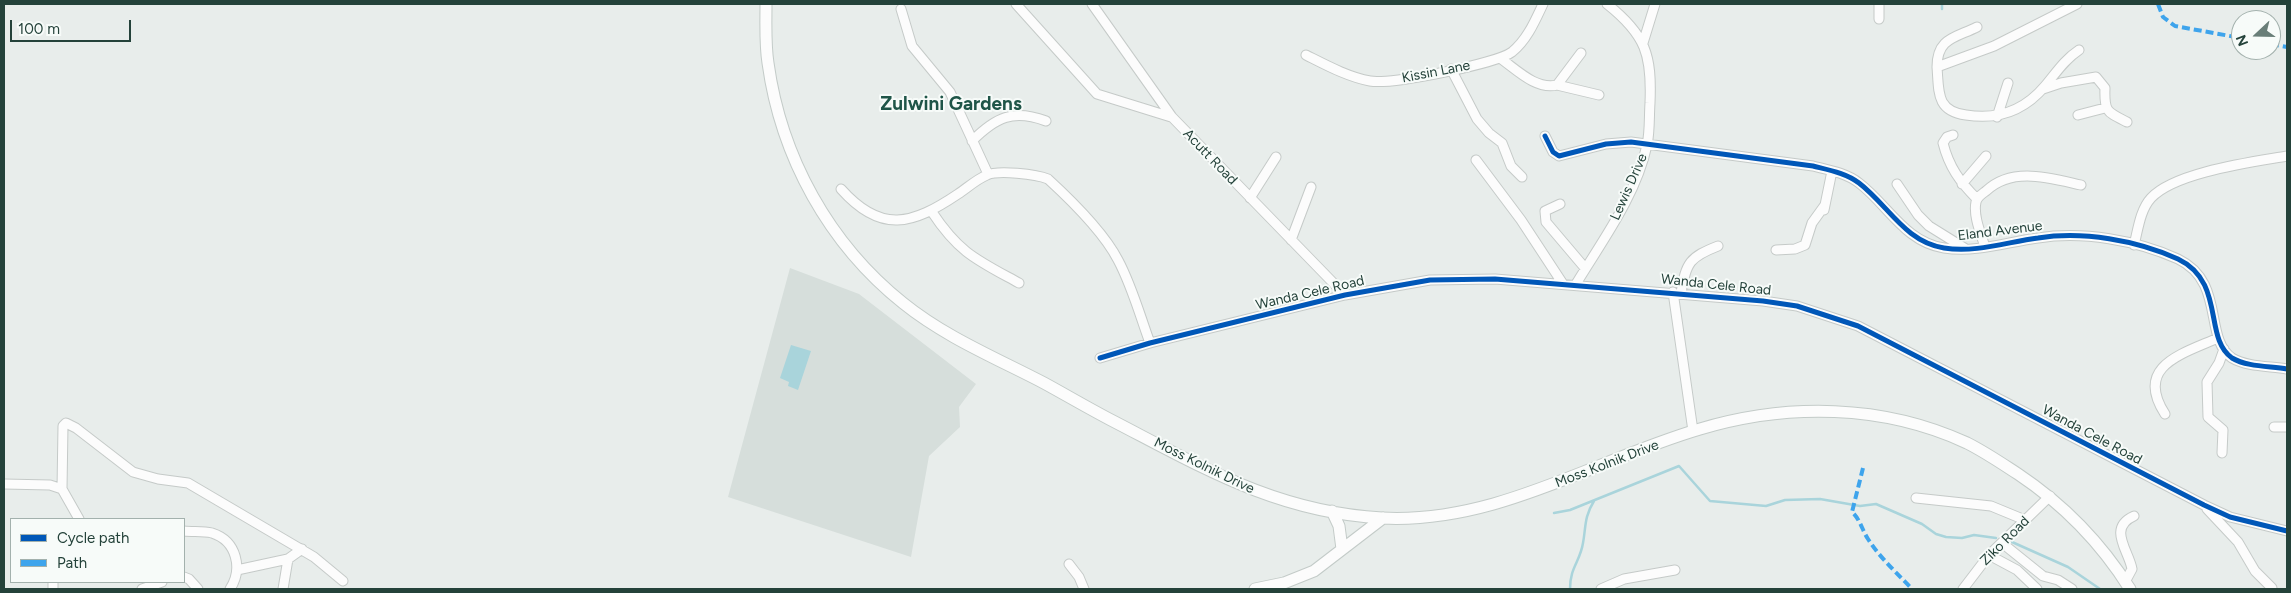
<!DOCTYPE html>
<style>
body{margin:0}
#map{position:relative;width:2291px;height:593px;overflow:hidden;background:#e8edeb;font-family:Figtree,sans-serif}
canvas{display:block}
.frame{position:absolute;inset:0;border:5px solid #24423a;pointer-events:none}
.legend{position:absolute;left:10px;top:518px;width:175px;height:65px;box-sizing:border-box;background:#f7fbf9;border:1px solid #a3b1ad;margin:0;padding:6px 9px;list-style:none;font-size:15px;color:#24423a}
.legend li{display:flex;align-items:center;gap:10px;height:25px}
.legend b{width:25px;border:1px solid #a3b1ad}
.north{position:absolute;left:2231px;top:10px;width:50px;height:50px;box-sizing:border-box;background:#f7fbf9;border:1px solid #a3b1ad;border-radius:50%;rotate:249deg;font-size:14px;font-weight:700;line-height:20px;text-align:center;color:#24423a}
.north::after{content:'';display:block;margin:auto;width:18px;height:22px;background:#697e78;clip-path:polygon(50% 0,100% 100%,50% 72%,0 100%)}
.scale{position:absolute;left:10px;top:20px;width:121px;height:22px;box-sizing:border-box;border:2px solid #24423a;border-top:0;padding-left:6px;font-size:15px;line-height:18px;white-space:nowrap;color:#24423a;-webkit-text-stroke:4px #f7fbf9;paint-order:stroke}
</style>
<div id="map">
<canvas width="2291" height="593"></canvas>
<div class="frame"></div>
<ul class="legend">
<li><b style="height:6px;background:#0057b8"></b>Cycle path</li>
<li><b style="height:6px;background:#3ea4ec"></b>Path</li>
</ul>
<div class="north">N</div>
<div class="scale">100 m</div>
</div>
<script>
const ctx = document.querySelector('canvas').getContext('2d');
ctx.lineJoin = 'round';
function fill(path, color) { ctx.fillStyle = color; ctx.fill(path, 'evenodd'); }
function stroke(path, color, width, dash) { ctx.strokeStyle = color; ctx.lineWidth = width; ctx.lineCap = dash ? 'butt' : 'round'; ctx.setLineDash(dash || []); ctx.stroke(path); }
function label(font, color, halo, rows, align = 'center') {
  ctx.font = font + ' Figtree,sans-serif'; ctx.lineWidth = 4; ctx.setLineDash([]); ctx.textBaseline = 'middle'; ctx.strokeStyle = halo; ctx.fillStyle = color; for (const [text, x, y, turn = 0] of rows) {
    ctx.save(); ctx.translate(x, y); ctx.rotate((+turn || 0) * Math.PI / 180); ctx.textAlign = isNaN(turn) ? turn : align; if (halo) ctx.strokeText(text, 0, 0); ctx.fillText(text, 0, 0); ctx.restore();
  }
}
const built = new Path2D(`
 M790,268l69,26 117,90 -17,23 1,20 -31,29 -18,101 -183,-60z`);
const water = new Path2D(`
 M791,345l20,6 -13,39 -10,-4 1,-4 -9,-4z`);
const stream = new Path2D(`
 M1942,9v-5
 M1554,513l16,-3 109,-44 31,35 56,5 19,-6 35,-1 40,7 16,-2 46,20 14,10 10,3 16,1 12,-3 22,3
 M2012,542l56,25 32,22
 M1570,589c0,-22 10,-27 13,-46 3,-16 1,-26 11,-42`);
const street = new Path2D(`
 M1016,4l81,90 74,23
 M1092,4l80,113 173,178
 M2077,4l-83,42 -57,21c2,25 -1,44 29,48 31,5 58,-4 79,-29 11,-13 19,-26 34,-36
 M901,9l11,37 38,46 38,82
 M1879,19v-15
 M1643,43l12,-39
 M1306,55c20,10 42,22 64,26 20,4 126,-17 142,-29 15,-12 23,-31 31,-48
 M1500,58c17,12 36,32 57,27l24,-32
 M1937,67c0,-29 18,-29 40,-40
 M1451,69l26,50 12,14 13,10 9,23 11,11
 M1557,85l42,10
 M2043,89l18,-6 35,-6 9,11c-1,24 2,24 22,34
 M2078,115l27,-7
 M1997,117l11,-34
 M1953,135l-6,2 -4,6c6,24 17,39 34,56
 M1545,136l8,16 6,4 47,-12 25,-2 182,24c16,4 33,7 46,17 29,22 46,59 85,65 32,5 63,-6 94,-10 45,-7 98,2 140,21 48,23 25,79 54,99 15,9 38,8 55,11
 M972,141c24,-24 41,-32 74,-20
 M1476,160l45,60 42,64
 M1897,184l21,31 11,11 37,23
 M1962,184l24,-28
 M841,189c40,45 71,36 117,5 9,-6 19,-15 29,-19 11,-5 49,-1 61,4 24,22 55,52 70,81 14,26 22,56 32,83
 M1250,198l26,-41
 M1560,204l-15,7 1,11 39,46
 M1824,210l8,-39
 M932,212c27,41 45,48 87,71
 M1291,240l20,-53
 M2134,245c4,-15 6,-35 17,-47 24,-26 102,-36 136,-42
 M1985,247c-4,-13 -12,-31 -9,-45 1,-5 6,-8 10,-11 26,-25 64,-13 95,-6
 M1776,250l19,-1 10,-4 7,-22 13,-18
 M1576,284c26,-43 60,-88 71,-139 3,-13 2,-28 3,-42 2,-48 -4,-68 -43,-99
 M1673,292l20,139
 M1681,293c5,-31 9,-36 37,-47
 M1100,358l50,-15 195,-48 85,-15 65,-1 268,22 34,5 61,20 346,179 26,12 57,14
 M2165,414c-31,-48 17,-60 53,-76
 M2274,427h13
 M2222,453l1,-23 -15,-13 -1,-35 12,-19 5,-14
 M4,484l46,1 12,4 17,30
 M62,489l1,-63 3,-3 10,5 57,44 25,7 30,4 126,74 29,24
 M1916,498l75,8 34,14
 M2207,509l31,33 17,29 17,17
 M184,531c9,1 19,0 28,2 25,8 31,36 18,56
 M2002,543l41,33 15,4 14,9
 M1989,555l28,15 20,19
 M1069,564l10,13 5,12
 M237,570l51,-11 14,-10
 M184,577l5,2 9,10
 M53,582v7
 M2125,582l7,-13c-3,-18 -25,-41 2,-53
 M142,589l20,-7
 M283,589l5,-30
 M1601,589l23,-10 51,-9
 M1963,589l26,-34 61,-59`);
const secondary = new Path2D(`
 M766,4c0,20 -1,40 2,59 13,94 61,181 135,240 42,34 93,55 141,80 22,12 44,25 67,37 91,47 165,92 271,98 114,6 212,-58 318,-89 87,-26 183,-25 267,14 18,9 34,20 51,31 45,30 83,69 112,115
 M1332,511l7,15 3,23
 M1255,589l29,-6 30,-12 69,-53`);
const quiet = new Path2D(`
 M2158,4l5,13 12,9 66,12
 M2271,44l16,3
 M1863,468l-11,44c8,7 10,18 16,27 12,19 29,34 44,50`);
const cycleway = new Path2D(`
 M1545,136l8,16 6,4 47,-12 25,-2 182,24c16,4 33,7 46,17 29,22 46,59 85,65 32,5 63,-6 94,-10 45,-7 98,2 140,21 48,23 25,79 54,99 15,9 38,8 55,11
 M1100,358l50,-15 195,-48 85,-15 65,-1 268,22 34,5 61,20 346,179 26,12 57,14`);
const streetNames = [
 ["Kissin Lane",1436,72,-11],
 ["Acutt Road",1210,157,46],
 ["Lewis Drive",1629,187,-66],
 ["Eland Avenue",2000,231,-7],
 ["Wanda Cele Road",1716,285,6],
 ["Wanda Cele Road",1310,293,-13],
 ["Wanda Cele Road",2092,435,28],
 ["Moss Kolnik Drive",1607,464,-21],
 ["Moss Kolnik Drive",1204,466,26],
 ["Ziko Road",2005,541,-45]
];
const districtNames = [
 ["Zulwini Gardens",951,104]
];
fill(built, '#d6dedb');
fill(water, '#a9d4db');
stroke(stream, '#a9d4db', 2.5);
stroke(street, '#c5cac8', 11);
stroke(secondary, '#c3cbc8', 13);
stroke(street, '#fcfcfc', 9);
stroke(secondary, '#fcfcfc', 11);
stroke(quiet, '#3ea4ec', 4, [8, 4]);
stroke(cycleway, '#0057b8', 5);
label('14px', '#24423a', '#f7fbf9', streetNames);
label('bold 19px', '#1f5548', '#f7fbf9', districtNames);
</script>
